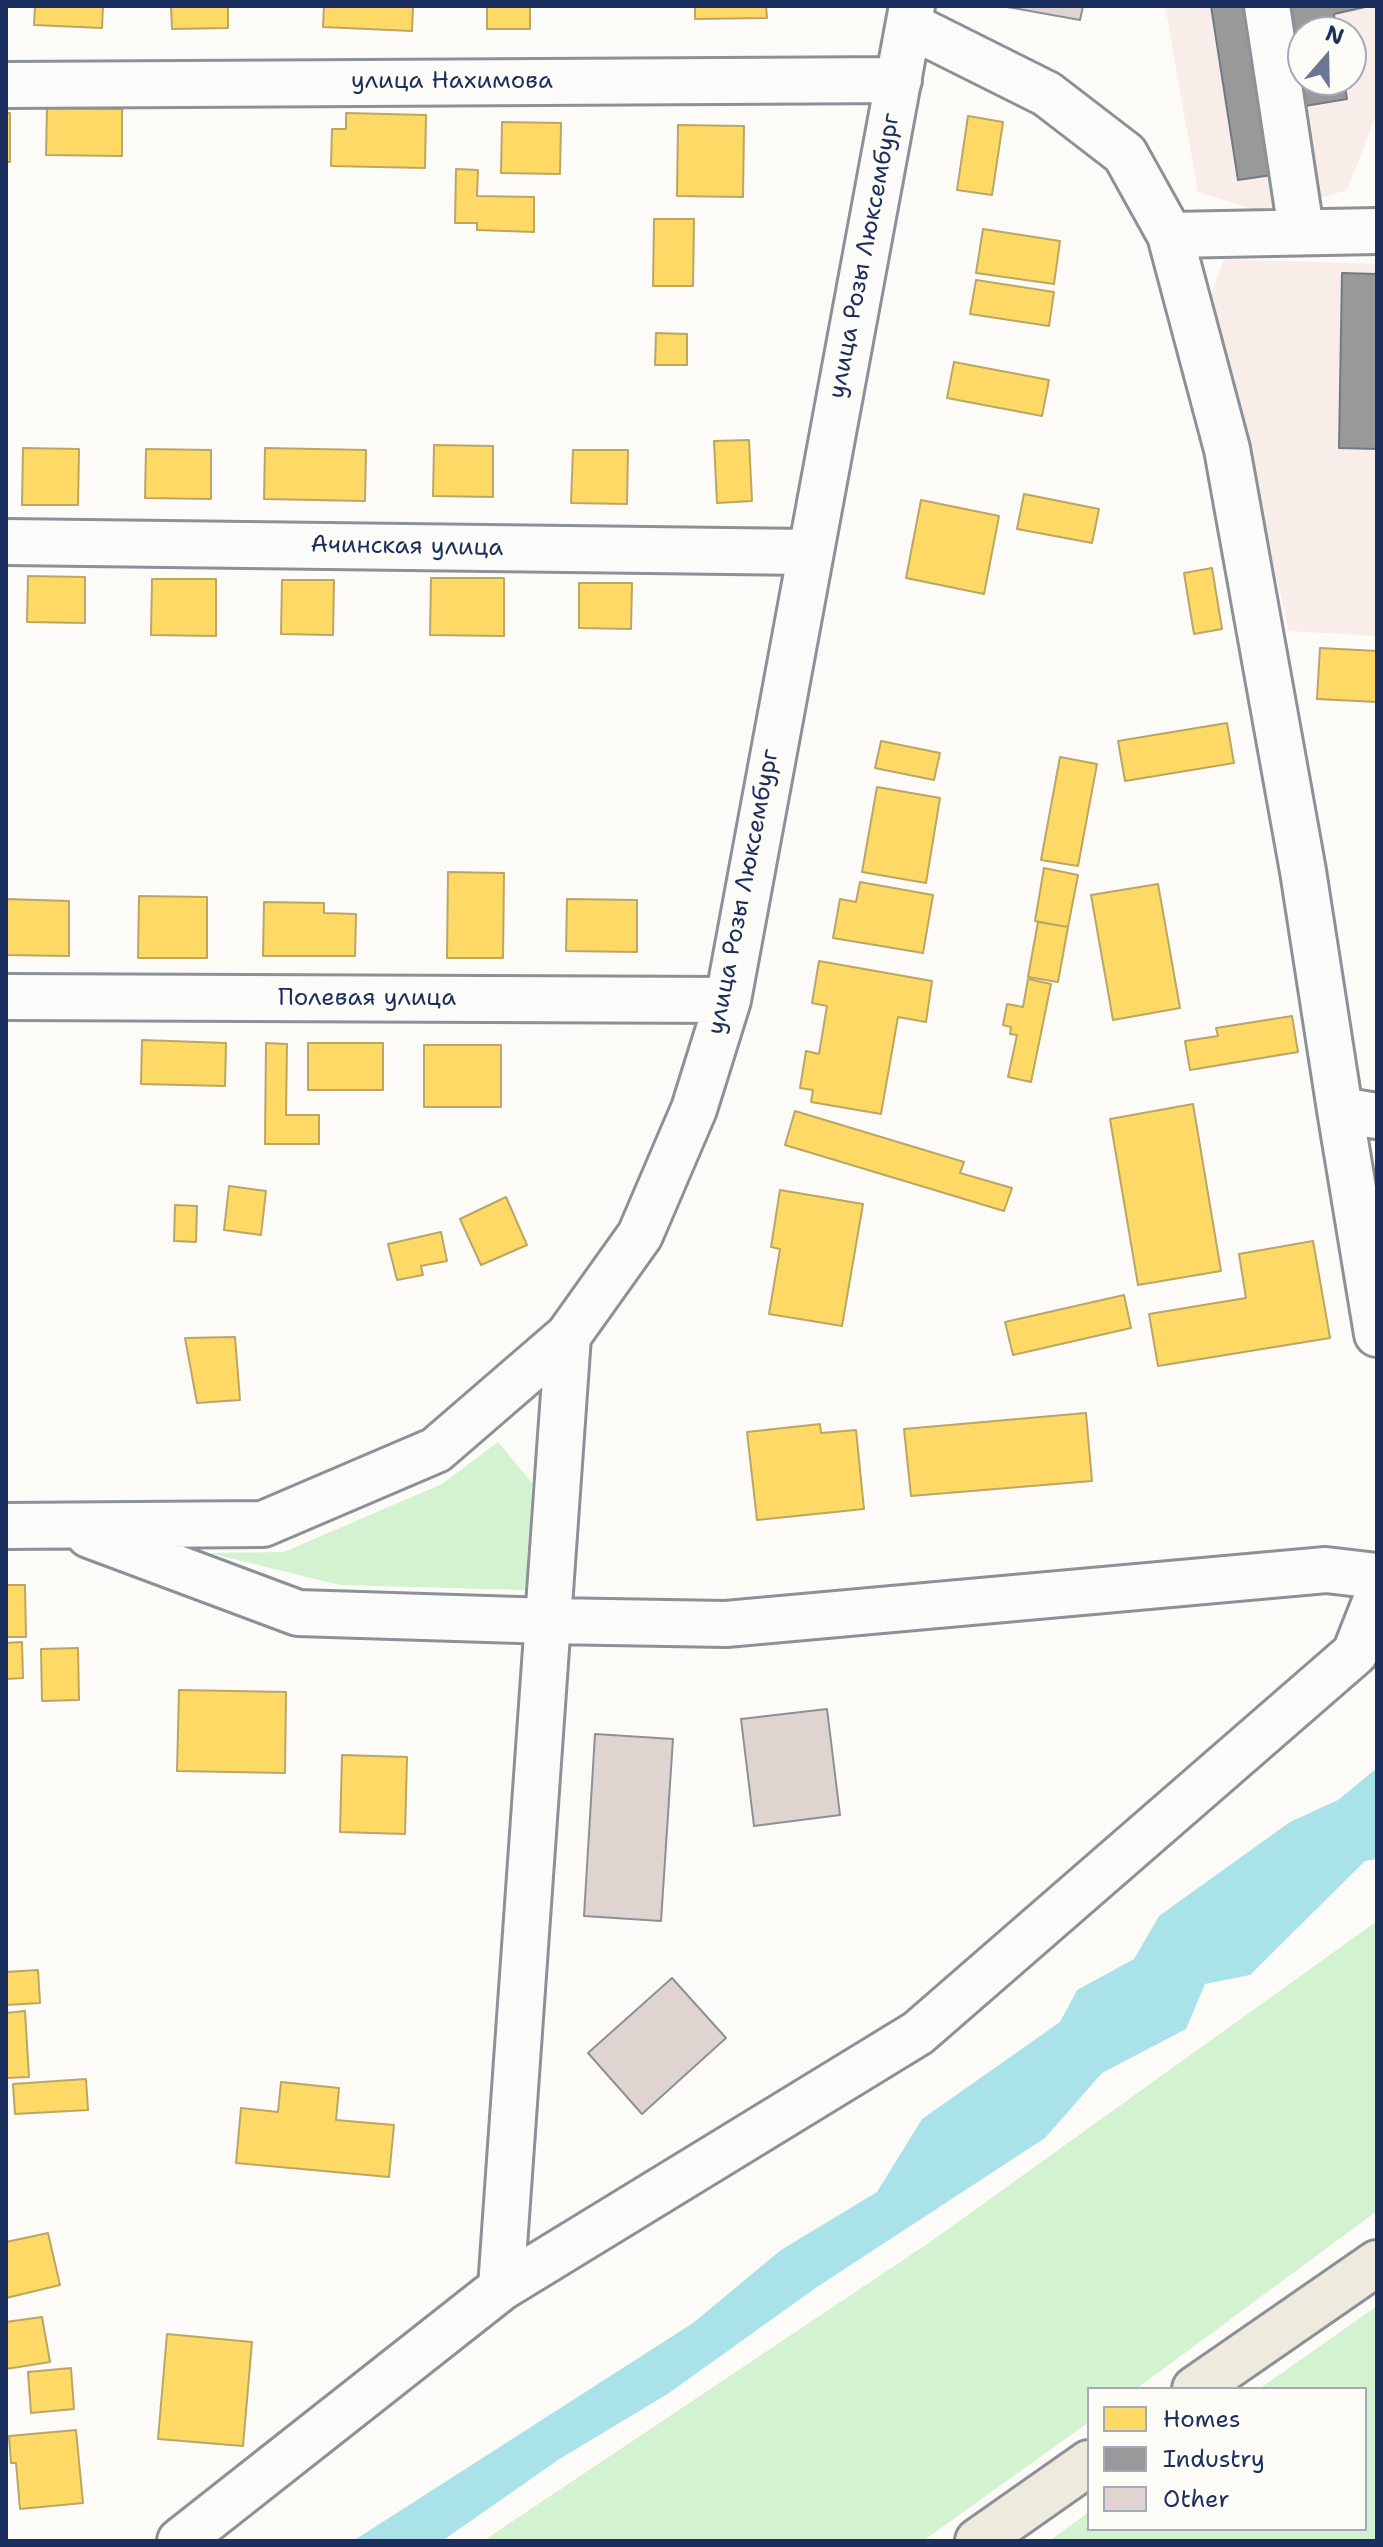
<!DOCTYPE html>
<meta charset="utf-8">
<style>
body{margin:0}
#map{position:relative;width:1383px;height:2547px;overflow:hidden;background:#fcfbf8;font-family:"Shantell Sans",sans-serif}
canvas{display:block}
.frame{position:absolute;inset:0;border:8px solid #1b2f5e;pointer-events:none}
.legend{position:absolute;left:1087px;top:2387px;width:280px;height:144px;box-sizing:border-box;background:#fdfcf7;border:2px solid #a3aaba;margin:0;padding:10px 14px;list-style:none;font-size:24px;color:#1b2f5e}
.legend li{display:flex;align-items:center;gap:16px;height:40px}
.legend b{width:40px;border:2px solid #a3aaba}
.north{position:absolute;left:1287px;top:16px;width:80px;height:80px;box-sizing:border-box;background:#fdfcf7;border:2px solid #a3aaba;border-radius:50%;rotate:20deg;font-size:22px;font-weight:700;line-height:32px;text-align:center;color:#1b2f5e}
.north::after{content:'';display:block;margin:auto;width:28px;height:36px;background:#6a7694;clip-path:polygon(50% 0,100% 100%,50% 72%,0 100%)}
</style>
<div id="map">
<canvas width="1383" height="2547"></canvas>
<div class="frame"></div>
<ul class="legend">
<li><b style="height:22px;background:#ffd966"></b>Homes</li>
<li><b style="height:22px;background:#999"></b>Industry</li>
<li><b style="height:22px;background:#e0d4d1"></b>Other</li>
</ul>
<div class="north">N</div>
</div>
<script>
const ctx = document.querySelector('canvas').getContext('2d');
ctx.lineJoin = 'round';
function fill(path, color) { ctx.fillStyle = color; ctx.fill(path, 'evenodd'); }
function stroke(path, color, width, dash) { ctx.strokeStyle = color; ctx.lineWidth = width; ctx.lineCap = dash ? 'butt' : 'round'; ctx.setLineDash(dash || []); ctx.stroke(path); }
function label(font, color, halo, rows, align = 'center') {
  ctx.font = font + ' "Shantell Sans",sans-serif'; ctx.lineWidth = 8; ctx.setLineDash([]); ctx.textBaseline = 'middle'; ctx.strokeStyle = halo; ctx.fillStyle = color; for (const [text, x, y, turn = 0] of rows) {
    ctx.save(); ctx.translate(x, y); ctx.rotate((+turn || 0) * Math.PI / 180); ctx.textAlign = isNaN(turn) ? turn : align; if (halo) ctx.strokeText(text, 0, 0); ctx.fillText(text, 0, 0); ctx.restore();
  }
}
const built = new Path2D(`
 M1165,6h212v107l-30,77 -78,24 -71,-22zM1303,32h48v48h-48z
 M1224,259l153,5v372l-88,-5 -79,-334z`);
const green = new Path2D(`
 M498,1442l34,41 -7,107 -185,-5 -131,-32 75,-1 158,-68z
 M1377,1921v290l-241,178h-47v33l-166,119h-440l447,-299z
 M1377,2306v235h-328l40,-29v17h276v-140h-106z`);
const water = new Path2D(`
 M1377,1768v91l-12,2 -115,114 -45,9 -19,45 -84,44 -57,65 -228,149 -148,106 -111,67 -116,81h-89l340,-218 88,-73 96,-58 45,-73 138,-97 17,-32 57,-31 25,-43 131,-94 48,-22z`);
const homes = new Path2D(`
 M35,6h68l-1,22 -68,-3z
 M171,6h57v22l-56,1z
 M324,6h89l-1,25 -89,-4z
 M487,6h43v23h-43z
 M671,6h95l1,12 -72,1v-12z
 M47,108l75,1v47l-76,-1z
 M6,113h4v49h-4z
 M346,113l80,2 -1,53 -94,-2 1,-37h14z
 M968,116l35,6 -11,73 -35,-5z
 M502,122l59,1 -1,51 -59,-1z
 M678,125l66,1 -1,71 -66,-1z
 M456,169l22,1 -1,26 57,1v35l-57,-2v-7h-22z
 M654,219h40l-1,67h-40z
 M983,229l77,12 -6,43 -78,-11z
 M976,280l78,12 -5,34 -79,-12z
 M656,333l31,1v31h-32z
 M954,362l95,18 -7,36 -95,-18z
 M749,440l3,61 -35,2 -3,-62z
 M434,445l59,1v51l-60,-1z
 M23,448l56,1 -1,56h-56z
 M265,448l101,2 -1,51 -101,-2z
 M146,449l65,1v49l-66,-1z
 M573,450h55l-1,54 -56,-1z
 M1024,494l75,15 -7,34 -75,-14z
 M921,500l78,16 -15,78 -78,-16z
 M1212,568l10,61 -28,5 -10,-61z
 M28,576l57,1v46l-58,-1z
 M431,578h73v58l-74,-1z
 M152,579h64v57l-65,-1z
 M282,580h52l-1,55 -52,-1z
 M579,583h53l-1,46 -52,-1z
 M1320,648l57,3v51l-60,-3z
 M1227,723l7,40 -109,18 -7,-40z
 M881,741l59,12 -6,27 -59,-12z
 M1060,757l37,7 -19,102 -37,-6z
 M877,787l63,11 -14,85 -64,-11z
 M1044,868l34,7 -10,52 -33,-6z
 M448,872l56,1 -1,85h-56z
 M860,882l73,13 -10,58 -90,-15 7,-39 16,3z
 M1158,884l22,124 -67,12 -22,-125z
 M139,896l68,1v61h-69z
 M6,899l63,2v55l-63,-1z
 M567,899l70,1v52l-71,-1z
 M264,902l60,1v10l32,1 -1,42h-92z
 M1038,922l30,5 -10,55 -30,-5z
 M819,961l113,20 -6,41 -28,-5 -17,97 -70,-12 2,-12 -13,-2 6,-37 13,3 8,-48 -15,-3z
 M1028,979l23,5 -20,98 -23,-5 9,-42 -7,-1 1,-7 -8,-2 4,-21 16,3z
 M1292,1016l6,36 -108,18 -5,-29 33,-5 -2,-8z
 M142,1040l84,3 -1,43 -84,-2z
 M266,1043l21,1 -1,71h33v29h-54z
 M308,1043h75v47h-75z
 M424,1045h77v62h-77z
 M1193,1104l28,167 -83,14 -28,-166z
 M795,1111l169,51 -4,11 52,15 -8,23 -219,-66z
 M229,1186l37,5 -5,44 -37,-5z
 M780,1190l83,14 -21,122 -73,-12 11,-65 -9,-2z
 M506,1197l21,48 -46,20 -21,-46z
 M175,1205l22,1 -1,36 -22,-1z
 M441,1232l6,29 -26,5 2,9 -26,5 -9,-36z
 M1313,1241l17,97 -172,28 -9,-52 97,-16 -7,-44z
 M1124,1295l7,33 -118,27 -8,-33z
 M235,1337l5,63 -43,3 -12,-65z
 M1086,1413l6,68 -181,15 -7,-67z
 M820,1424l1,9 35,-3 8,79 -107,11 -10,-88z
 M6,1585h19l1,52h-20z
 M22,1642l1,36 -17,1v-36z
 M78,1648l1,52 -37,1 -1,-52z
 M179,1690l107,2 -1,81 -108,-2z
 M342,1755l65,2 -2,77 -65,-2z
 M38,1970l2,33 -34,2v-33z
 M25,2011l4,66 -23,1v-65z
 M86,2079l2,31 -73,4 -2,-30z
 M281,2082l58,6 -3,32 58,5 -5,52 -153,-14 5,-55 37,4z
 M48,2233l12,52 -54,13v-56z
 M42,2317l8,45 -44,7v-47z
 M167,2334l85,8 -9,104 -85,-7z
 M71,2368l3,41 -43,4 -3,-41z
 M76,2430l7,73 -63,6 -4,-46h-5l-2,-27z`);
const industry = new Path2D(`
 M1211,6h42l26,168 -41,6z
 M1289,6h81l-36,8 2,18h-33v48h41l3,19 -42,7z
 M1342,273l35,1v175l-38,-1z`);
const building = new Path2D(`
 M1002,6h81l-3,14z
 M827,1709l13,106 -86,11 -13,-107z
 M595,1734l78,5 -12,182 -77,-5z
 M672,1978l54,60 -84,76 -54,-61z`);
const minor = new Path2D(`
 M1267,6l34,224
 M909,25l138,69 78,60 45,81 57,214 76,422 37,239 37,6
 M6,85l893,-5
 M1170,235l207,-4
 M6,542l802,10
 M6,997l722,3
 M1340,1110l37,224
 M6,1526l257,-2 173,-74 132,-114 72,-101 54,-126 34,-109 184,-994
 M89,1535l209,78 252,8 176,3 600,-54 51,6
 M501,2288l417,-255 437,-380 22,-56
 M180,2541l321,-253 67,-952`);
const major = new Path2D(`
 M1195,2389l182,-126
 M978,2541l111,-78`);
const streetNames = [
 ["улица Нахимова",452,82],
 ["улица Розы Люксембург",865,256,-79],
 ["Ачинская улица",407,547,1],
 ["улица Розы Люксембург",744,892,-79],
 ["Полевая улица",367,999]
];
fill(built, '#f8ede9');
fill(green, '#d3f2cf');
fill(water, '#aae2ea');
fill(homes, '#ffd966');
stroke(homes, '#bba664', 2);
fill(industry, '#999');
stroke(industry, '#737987', 2);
fill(building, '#e0d4d1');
stroke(building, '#8c9097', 2);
stroke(minor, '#8c9097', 50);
stroke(major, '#8c9097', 50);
stroke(minor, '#fbfbf9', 44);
stroke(major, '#eeeadd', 44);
label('24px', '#1b2f5e', '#fdfcf7', streetNames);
</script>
